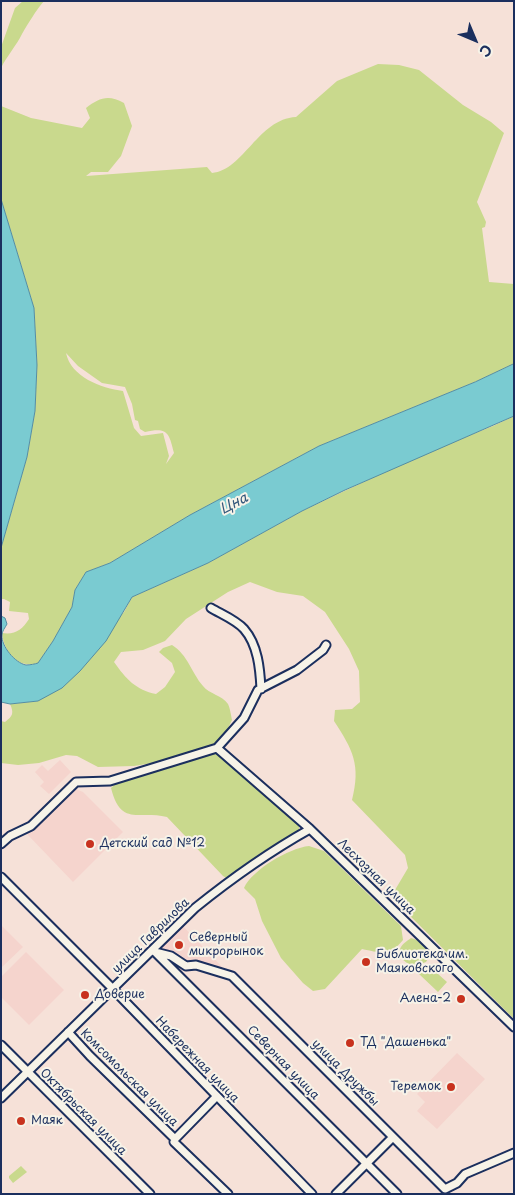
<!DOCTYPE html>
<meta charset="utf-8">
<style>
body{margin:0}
#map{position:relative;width:515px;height:1195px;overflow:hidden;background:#f6e1d8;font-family:"Playpen Sans",sans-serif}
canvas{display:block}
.frame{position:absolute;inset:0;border:2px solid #1b2f5e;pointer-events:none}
.north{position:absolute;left:450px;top:15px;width:50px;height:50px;-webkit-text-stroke:4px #f7f3e8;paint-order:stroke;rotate:135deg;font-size:14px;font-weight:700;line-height:20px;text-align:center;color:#1b2f5e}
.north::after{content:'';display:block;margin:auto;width:18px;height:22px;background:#1b2f5e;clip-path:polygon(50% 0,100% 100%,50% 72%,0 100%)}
</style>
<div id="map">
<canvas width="515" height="1195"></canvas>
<div class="frame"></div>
<div class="north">С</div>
</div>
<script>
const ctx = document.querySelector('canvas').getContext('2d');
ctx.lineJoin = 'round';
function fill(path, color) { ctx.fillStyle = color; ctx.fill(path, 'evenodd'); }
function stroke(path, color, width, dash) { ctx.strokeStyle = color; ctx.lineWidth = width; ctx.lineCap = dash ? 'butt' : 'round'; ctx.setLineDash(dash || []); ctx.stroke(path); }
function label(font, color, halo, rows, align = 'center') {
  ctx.font = font + ' "Playpen Sans",sans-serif'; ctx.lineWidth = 4; ctx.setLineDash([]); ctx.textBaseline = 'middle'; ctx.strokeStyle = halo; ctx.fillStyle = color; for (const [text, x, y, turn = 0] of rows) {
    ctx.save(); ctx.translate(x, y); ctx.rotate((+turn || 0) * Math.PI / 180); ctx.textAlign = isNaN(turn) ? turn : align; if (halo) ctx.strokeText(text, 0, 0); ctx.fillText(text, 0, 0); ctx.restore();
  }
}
const built = new Path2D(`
 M60,760l11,12 -22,22 -9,-8 4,-4 -9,-10 7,-7 6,6z
 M73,788l10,4 40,40 -50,50 -46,-48z
 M180,923l44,46 -3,3 -35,-6 -9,9 -25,-26z
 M1,925l22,22 -22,21z
 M26,952l38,38 -35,35 -28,-28v-20z
 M457,1053l28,26 -48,50 -20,-18 8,-9 -8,-8z`);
const green = new Path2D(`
 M23,1h21c-9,11 -15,21 -22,33 -6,12 -15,22 -21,34v-21l14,-39z
 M378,64l21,1 20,5 44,35 28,17 13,11 -27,69 9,20 -1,5 -3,1 7,54 25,2v80l-39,18 -156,64 -129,69 -80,48 -24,9 -11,18 -3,17 -19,34 -15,22c-3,1 -8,2 -12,1 -14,-2 -23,-18 -24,-31 13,2 20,-3 27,-14l-1,-6 -19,-2 1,-9 -6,-3h-3v-51l26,-91 8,-46 2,-46 -3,-57 -33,-109v-93l30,12 51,10 8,-10 -4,-10c13,-10 22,-14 38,-5l8,23 -11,30 -13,16h-17l-5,4 121,-9 5,6c32,-3 46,-54 84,-56l41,-36zM66,353l12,13 24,17 23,4 7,17 3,16 3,1 2,8 5,3c22,-5 24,0 29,21l-8,11 3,-8 -6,-23 -22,3 -7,-8 -11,-37c-22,-3 -52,-14 -57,-38z
 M514,416v603l-116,-115 -3,-14 13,-22 -3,-13 -53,-55c9,-35 1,-50 -18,-79l1,-11 17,-1 8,-7 -1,-31 -10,-22 -24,-37 -22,-16 -26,-4 -27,-10 -22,10 -42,27 -21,22 -22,9 -22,2 -7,10c12,17 22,28 42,32l9,-7 10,-15 -3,-9 -13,-11 4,-4 9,-3c16,10 19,27 31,41 6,8 19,9 25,18 2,4 3,11 4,16l-7,14 -11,10 -49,17 -31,5 -36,1 -21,-11 -11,-1 -27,8 -21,2 -17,-2v-42l4,1c8,-6 9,-9 5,-18l28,-3 86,-89 8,-15 76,-34 94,-52 121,-57 70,-28z
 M217,751l82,73v7l-71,48 -5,-3 -56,-59c-29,-7 -46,10 -56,-29l5,-5z
 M309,846l15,5 77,75 2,14c-14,17 -21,13 -41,9l-37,40 -12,2 -10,-8 -22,-25 -19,-37 -7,-22 -11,-11c8,-18 45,-40 65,-42z
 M411,938c9,2 17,10 18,19l-3,5c-3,1 -8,4 -12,3 -7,0 -17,-8 -14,-16 2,-5 7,-8 11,-11z
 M428,965l19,17 -9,10 -19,-18z
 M21,1166l6,6 -14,11 -4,-5v-2z`);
const water = new Path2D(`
 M1,199l33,109 3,57 -2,46 -8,46 -26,91z
 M514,364v52l-169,74 -43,21 -94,52 -76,34 -26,44 -26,30 -18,17 -24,13 -28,3 -9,-2v-86l4,2 2,6c-2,4 -5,7 -5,11 -1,11 13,28 24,30 4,0 9,-1 12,-2l15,-22 19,-34 3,-17 11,-18 24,-9 80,-48 129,-69 156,-64z`);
const minor = new Path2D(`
 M211,608c10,6 25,12 33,21 14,16 16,40 17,60
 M217,748l93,81 204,198
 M1,844l9,-8 21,-10 45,-44 34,-1 107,-33 27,-30 14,-28 39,-20 26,-20 3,-5
 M1,877l112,112 199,205
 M155,952l16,4 15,10 10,-1 36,11 213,213 12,-6 8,-9 49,-21
 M156,953l241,241
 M68,1032l22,24 85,83 42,-43
 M1,1045l149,149
 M1,1098l194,-190c36,-29 74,-56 115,-79
 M174,1142l54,52
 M336,1194l57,-57`);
const markers = [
 [90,844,5,"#c8321e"],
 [179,945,5,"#c8321e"],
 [366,962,5,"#c8321e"],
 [85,995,5,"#c8321e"],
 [461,999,5,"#c8321e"],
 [350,1043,5,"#c8321e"],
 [451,1087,5,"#c8321e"],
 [21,1121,5,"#c8321e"]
];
const poiNames = [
 ["Детский сад №12",100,844],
 ["Северный",189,938],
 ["микрорынок",189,952],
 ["Библиотека им.",376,955],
 ["Маяковского",376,969],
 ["Доверие",95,995],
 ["Алена-2",451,999,"right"],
 ["ТД \"Дашенька\"",360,1043],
 ["Теремок",441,1087,"right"],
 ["Маяк",31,1121]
];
const streetNames = [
 ["Лесхозная улица",376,877,44],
 ["улица Гаврилова",151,936,-44],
 ["Набережная улица",197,1060,46],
 ["Северная улица",283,1063,46],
 ["улица Дружбы",345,1073,45],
 ["Комсомольская улица",129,1078,45],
 ["Октябрьская улица",83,1112,45]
];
const waterNames = [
 ["Цна",234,504,-28]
];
fill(built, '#f5d4cd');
fill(green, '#c9d98d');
fill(water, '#7acbd1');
stroke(water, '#548da3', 1);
stroke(minor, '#1b2f5e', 11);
stroke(minor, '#f7f3e8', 7);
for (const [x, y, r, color] of markers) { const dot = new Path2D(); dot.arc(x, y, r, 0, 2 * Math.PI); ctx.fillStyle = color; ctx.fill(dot); stroke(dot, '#f7f3e8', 2); }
label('12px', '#1b2f5e', '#f7f3e8', poiNames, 'left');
label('12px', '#1b2f5e', '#f7f3e8', streetNames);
label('italic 14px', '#33567b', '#f7f3e8', waterNames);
</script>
